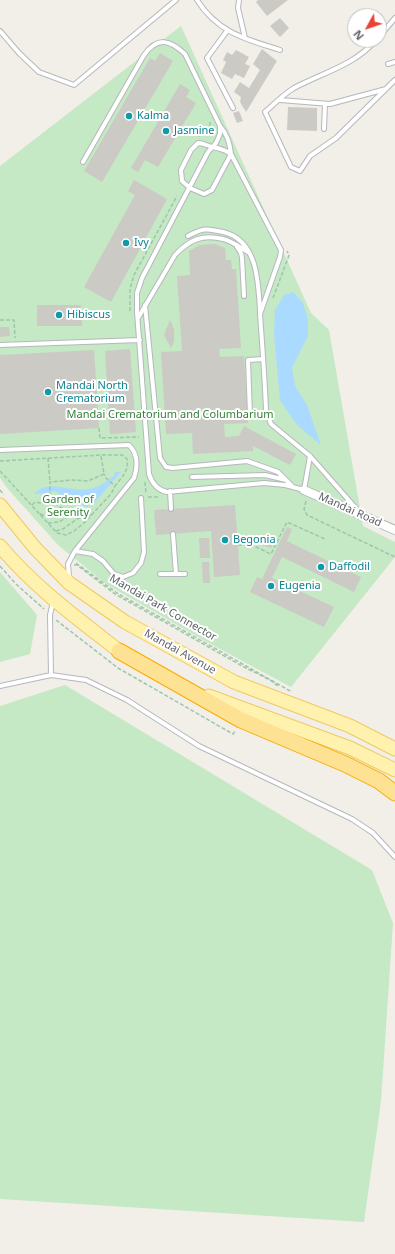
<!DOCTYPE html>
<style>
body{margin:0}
#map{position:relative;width:395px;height:1254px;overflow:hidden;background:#f1efe8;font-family:"Noto Sans",sans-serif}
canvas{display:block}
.north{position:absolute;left:347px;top:8px;width:40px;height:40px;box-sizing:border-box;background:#fff;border:1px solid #bfc1c3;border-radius:50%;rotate:230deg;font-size:11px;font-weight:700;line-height:16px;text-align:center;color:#5f6368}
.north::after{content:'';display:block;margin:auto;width:14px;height:18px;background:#ea4335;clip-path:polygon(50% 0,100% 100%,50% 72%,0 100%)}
</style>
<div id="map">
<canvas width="395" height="1254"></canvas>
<div class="north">N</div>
</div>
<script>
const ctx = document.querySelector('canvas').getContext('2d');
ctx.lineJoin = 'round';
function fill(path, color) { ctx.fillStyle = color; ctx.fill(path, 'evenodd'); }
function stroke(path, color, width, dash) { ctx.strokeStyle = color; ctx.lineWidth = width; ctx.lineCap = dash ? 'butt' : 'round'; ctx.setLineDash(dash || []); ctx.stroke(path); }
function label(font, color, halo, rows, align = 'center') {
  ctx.font = font + ' "Noto Sans",sans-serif'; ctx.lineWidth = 4; ctx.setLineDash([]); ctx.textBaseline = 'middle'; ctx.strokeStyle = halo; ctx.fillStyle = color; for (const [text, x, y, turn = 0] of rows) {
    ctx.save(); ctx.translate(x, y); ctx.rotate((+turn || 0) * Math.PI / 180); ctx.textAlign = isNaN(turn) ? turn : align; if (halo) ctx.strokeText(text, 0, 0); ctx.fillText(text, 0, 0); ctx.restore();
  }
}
const green = new Path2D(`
 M181,26l130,287 18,17 34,196 32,16v15l-104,130 -86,-46 -99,-57 -48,-39 -50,-56 -8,-11v-312z
 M0,572l37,43 -7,39 -30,8z
 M65,685l307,185 21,53 -12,178 -17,121 -364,-23v-493z`);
const water = new Path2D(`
 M293,292l10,11 5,17v16l-16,32 3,18 12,19 14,40 -24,-20 -17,-25 -6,-65 1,-25 9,-15z
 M115,472h6l-26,30 -9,5 -32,-16 -8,2 -12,1c13,-16 39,-1 55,-5 10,-1 17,-8 25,-13z`);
const building = new Path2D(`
 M258,0h30l-21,16 -11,-14z
 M280,18l9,10 -9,9 -10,-11z
 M262,49l15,12 -31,51 -6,-10 1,-5 -7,-5 6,-10 9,6 11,-18 -7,-6z
 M236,50l13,7 -4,7 5,2 -6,12 -9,-4 -3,5 -11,-6 5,-11 -3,-2 4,-8 5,3z
 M160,53l13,8 -71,121 -18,-11 66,-113 5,3z
 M180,84l10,6 -4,7 10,6 -38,64 -13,-7 -7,12 -7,-4z
 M288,107l29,1v23l-30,-1z
 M239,111l4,10 -6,2 -4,-10z
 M134,180l33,19 -56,103 -27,-15 51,-92 -7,-4z
 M215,244l10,4 1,12h5l1,9h4l5,79 -22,1 1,8 24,-1 4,67 -24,1 1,13 14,-1 5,-10 52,28 -6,11 -37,-19v5l-60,3 -1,-21 -26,1 -5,-82 21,-1 -5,-75 13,-1 -1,-24 11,-6z
 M37,305h44l1,21h-45z
 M170,320l4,9v13l-3,6 -7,-13z
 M0,327h9l1,9 -10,1z
 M130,349l6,83 -26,2 -5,-83z
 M94,350l5,78 -99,6v-79z
 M235,505l5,70 -26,2 -3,-46 -55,4 -2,-25z
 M287,527l5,2 -5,12 74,36 -7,15 -72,-35 -10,21 62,29 -10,20 -74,-35 7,-15 5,2z
 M263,534l12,5 -4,9 -12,-4z
 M199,538h10l1,20h-10z
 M202,562h7l1,21h-7z`);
const path = new Path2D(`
 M198,136l7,-2 5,-4v-8
 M273,298l15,-40 1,-3 -2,-4
 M130,311v-22l4,-14 43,-79
 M0,320h14l1,18
 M99,428l1,10 39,-1
 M0,461l101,-6h21l5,4c2,12 -5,18 -12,27l-9,-8 -2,-4
 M0,471l57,62 9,2 8,-4 10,-8 27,-29 4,-8
 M145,482l1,12
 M0,490l4,5
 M148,497h10
 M306,501l-2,8 3,6 88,42
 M32,505l3,-3 12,2 7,-1
 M40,514c11,4 14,-2 23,-6
 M92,515c-11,1 -37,-6 -41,-17 -2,-5 -1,-11 -1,-16l22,-2 16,1 16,-7 -3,-18
 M48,523l11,-1 15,-9
 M56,531l7,-2 14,-10 9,-3
 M238,545h14l19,9 16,-32 38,17
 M76,563l41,30 175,99
 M74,565h3l38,29 127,72 28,14 8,6
 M0,566l16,18 28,25
 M56,620l62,48 115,66 3,-4`);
const lane = new Path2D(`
 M197,0c21,33 49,39 83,50
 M239,0l-1,8 7,30
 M0,31l19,22 20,19 35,13 102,-85
 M227,31l-20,27 26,50
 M379,37l16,-19
 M376,40c-21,25 -54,33 -82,48 -10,6 -20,16 -29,24l26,55 9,4 10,-15 26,-18 59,-58
 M388,64l7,-2
 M280,100l50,4 56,-15
 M220,126v8l-4,9 -8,9 -66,126 -5,15v19l12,162c3,9 8,16 18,18l97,-9 21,2 19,5 6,-34
 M324,129l1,-25
 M198,143c6,0 9,3 15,4 10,3 9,1 18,7l-19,36 -8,4 -14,-6 -8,-7 -1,-11 10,-20z
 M83,162l61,-107c14,-19 26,-15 41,-1l35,72c7,8 10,17 11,28l50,96 -1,7 -20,57
 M188,236c15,-8 18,-8 35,-4 40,9 35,64 38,96 2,28 4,55 5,82l5,14 39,32 50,57
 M237,247l4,6 1,5 2,38
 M145,305l15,153 6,9 7,1 74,-7 31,11 15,15
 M138,318l37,-63c14,-15 27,-21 48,-16 9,2 18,9 25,13
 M0,345l140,-5
 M263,359l-15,1 2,55 18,-1
 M0,450l129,-5c9,9 9,21 5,33l-59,73 -7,13 1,13
 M192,477l73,-2 21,5
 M170,491l1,18
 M173,534l3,40
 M75,551l18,3 10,7 11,13 9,3 10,-4 8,-10 3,-11 -3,-54
 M160,574h25
 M51,675l-1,-60 3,-13
 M0,686l51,-11 35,5 41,20 72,46 153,73 21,14 22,24`);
const street = new Path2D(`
 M304,490l91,40`);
const primary = new Path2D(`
 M0,505l35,43 34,35 56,39 109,60 116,44 45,23
 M0,546c34,41 77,72 119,105l8,4
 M209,696l141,52 45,22`);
const highway = new Path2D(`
 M119,651l122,69 104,44 34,17 16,12`);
const pathBridge = new Path2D(`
 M48,458l2,24`);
const markers = [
 [129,116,4,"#0f9aa8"],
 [166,131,4,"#0f9aa8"],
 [126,243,4,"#0f9aa8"],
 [59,315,4,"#0f9aa8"],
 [48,392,4,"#0f9aa8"],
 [225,540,4,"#0f9aa8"],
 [321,567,4,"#0f9aa8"],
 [271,586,4,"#0f9aa8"]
];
const cultureNames = [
 ["Kalma",137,116],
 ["Jasmine",174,131],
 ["Ivy",134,243],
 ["Hibiscus",67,315],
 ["Mandai North",56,386],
 ["Crematorium",56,399],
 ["Begonia",233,540],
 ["Daffodil",329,567],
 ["Eugenia",279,586]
];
const parkNames = [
 ["Mandai Crematorium and Columbarium",170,415],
 ["Garden of",68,500],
 ["Serenity",68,513]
];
const streetNames = [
 ["Mandai Road",350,510,24],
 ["Mandai Park Connector",163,608,30],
 ["Mandai Avenue",180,652,29]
];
fill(green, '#c5e8c5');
fill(water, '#aadaff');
fill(building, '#cccac5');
stroke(lane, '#b5b8bc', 6);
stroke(street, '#b5b8bc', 10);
stroke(primary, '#f2c960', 15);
stroke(highway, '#f9ab00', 17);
stroke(path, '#9cc7a9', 1.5, [4, 2]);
stroke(lane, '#fff', 4);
stroke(street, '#fff', 8);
stroke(primary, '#fff2af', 13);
stroke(highway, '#fde293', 15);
stroke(pathBridge, '#9cc7a9', 1.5, [4, 2]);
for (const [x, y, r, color] of markers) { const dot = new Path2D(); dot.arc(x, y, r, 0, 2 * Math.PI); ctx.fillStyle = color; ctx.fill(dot); stroke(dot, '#fff', 1.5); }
label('11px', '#0d838f', '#fff', cultureNames, 'left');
label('11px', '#348238', '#fff', parkNames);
label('11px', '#5f6368', '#fff', streetNames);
</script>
